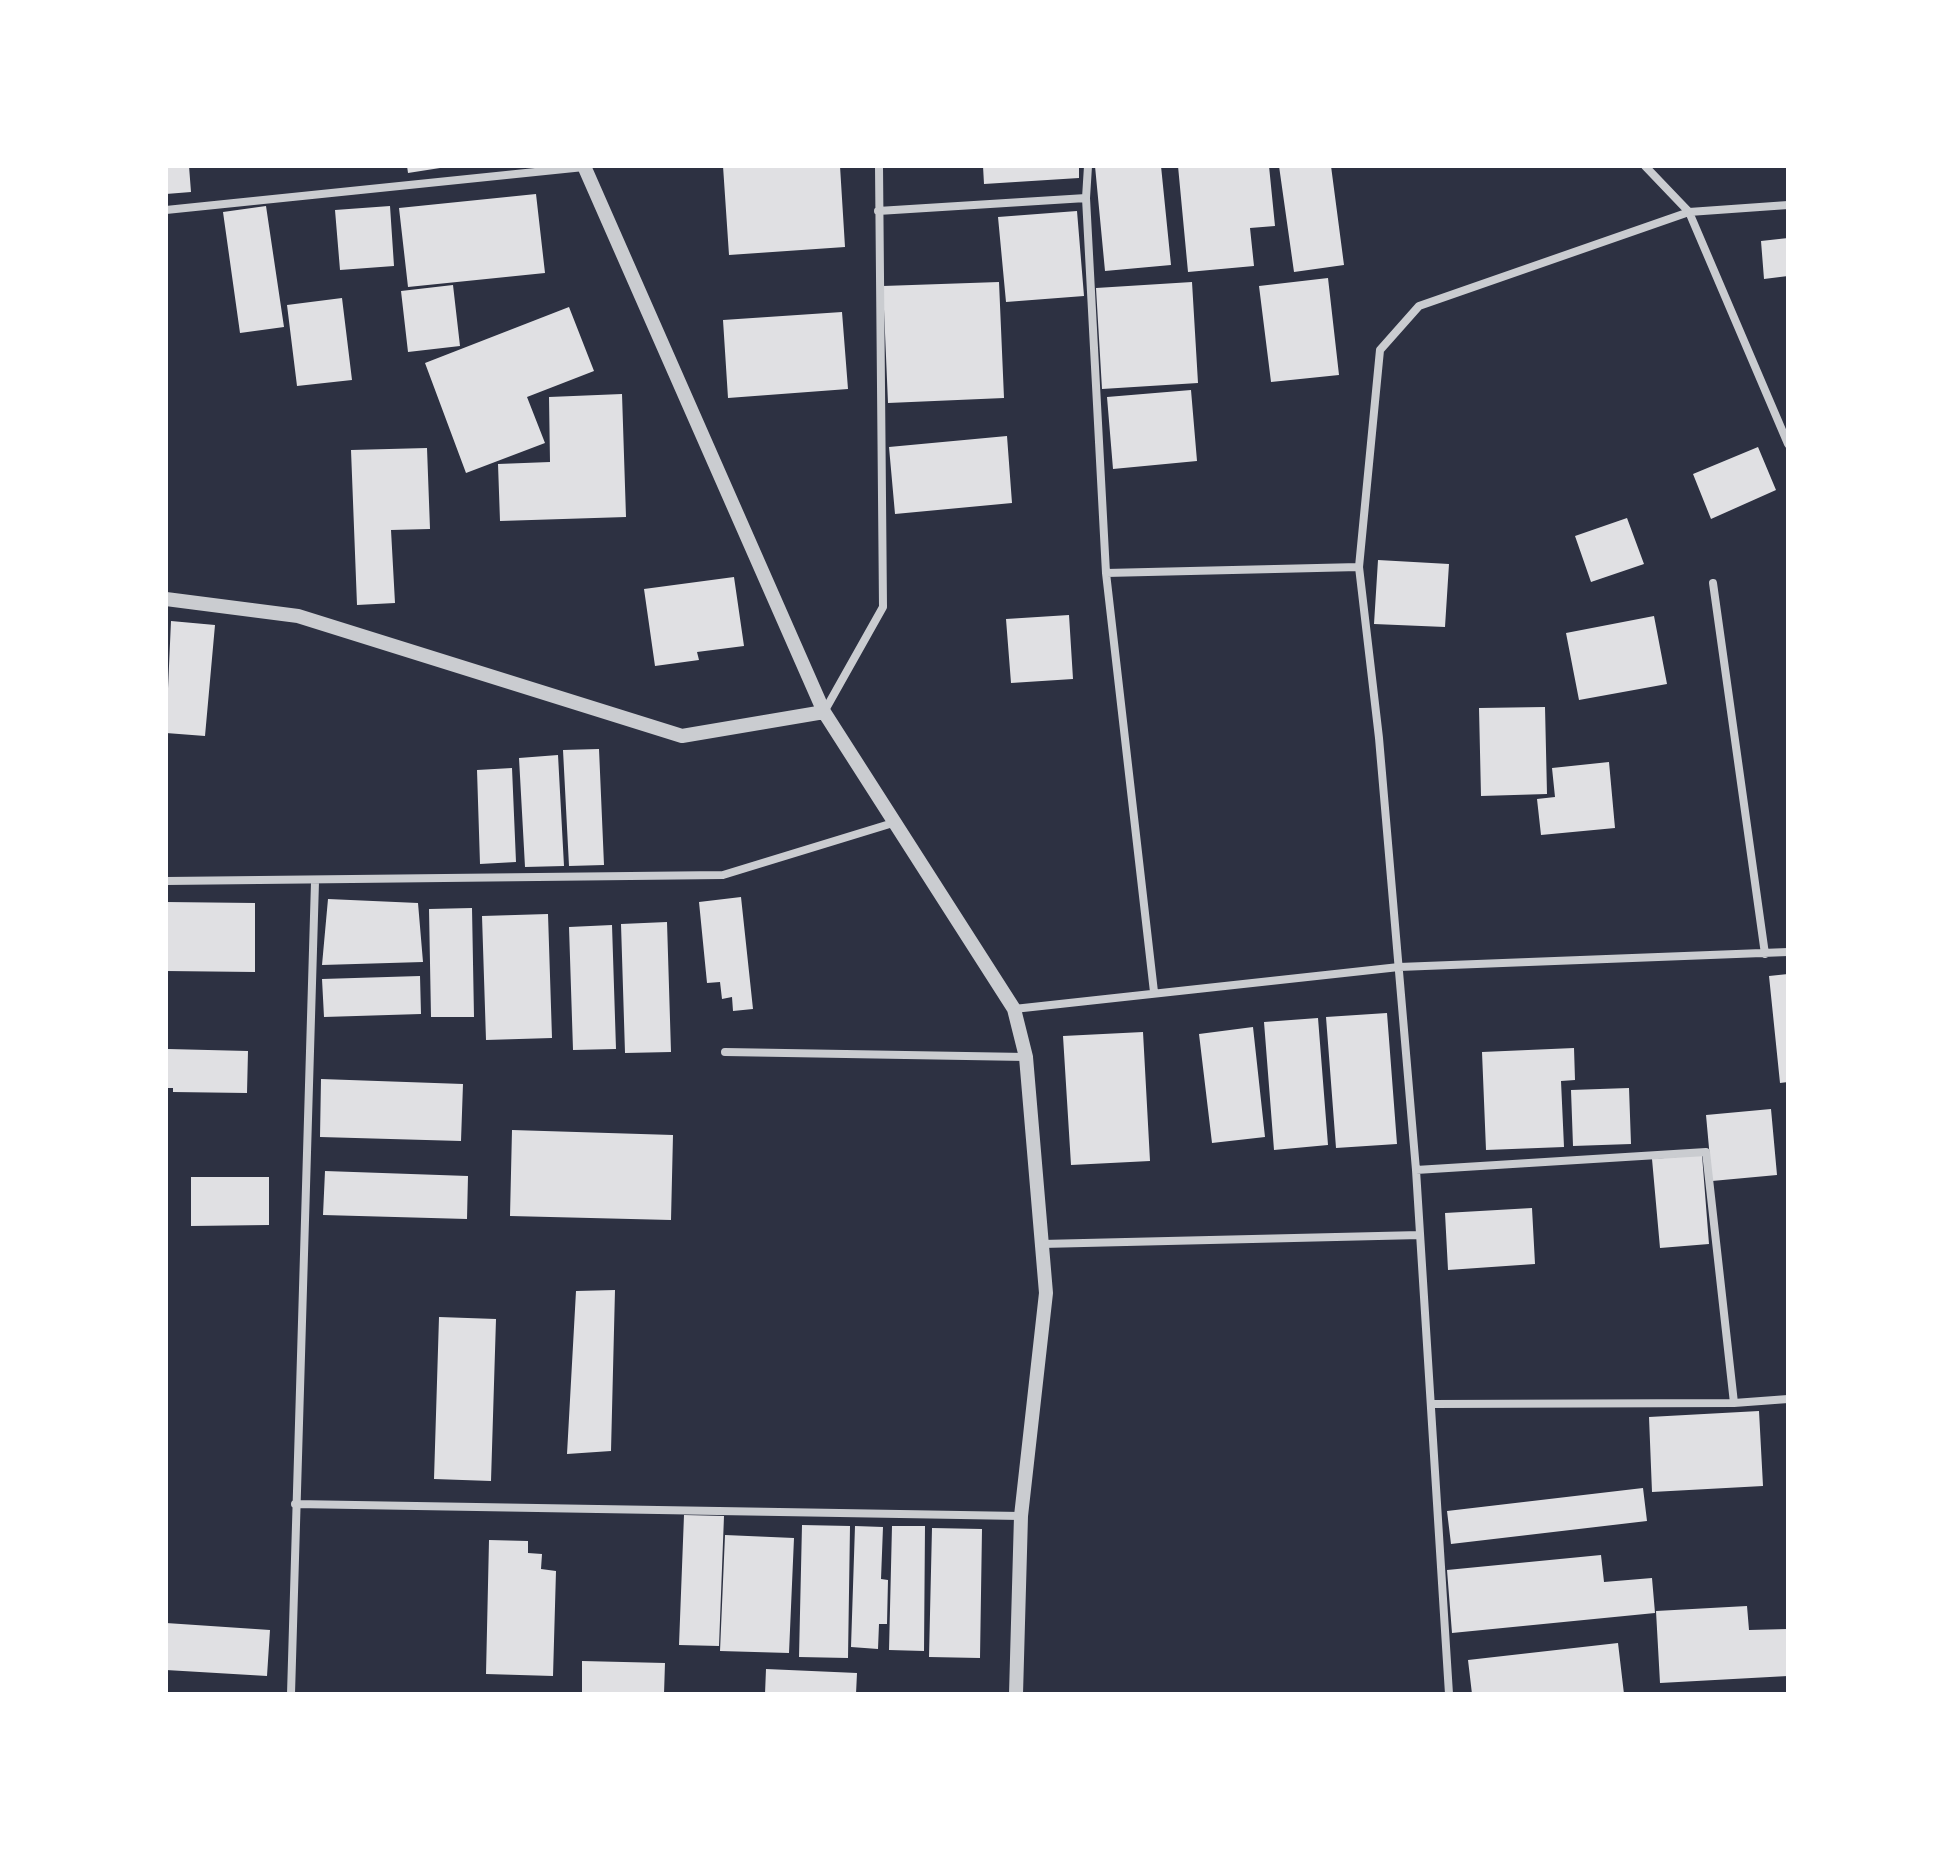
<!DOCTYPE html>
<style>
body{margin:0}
#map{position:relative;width:1954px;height:1860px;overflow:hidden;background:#2d3142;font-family:"Noto Sans",sans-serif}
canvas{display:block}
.frame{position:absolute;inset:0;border:168px solid #fff;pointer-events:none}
</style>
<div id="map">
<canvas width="1954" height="1860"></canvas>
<div class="frame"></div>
</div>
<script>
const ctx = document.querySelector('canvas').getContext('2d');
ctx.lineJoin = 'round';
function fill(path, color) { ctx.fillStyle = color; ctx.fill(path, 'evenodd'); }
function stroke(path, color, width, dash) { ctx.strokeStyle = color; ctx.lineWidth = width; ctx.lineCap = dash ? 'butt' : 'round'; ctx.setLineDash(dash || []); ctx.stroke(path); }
const building = new Path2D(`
 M166,166h23l2,26 -25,2z
 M407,166h33v2l-32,5z
 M723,166h117l5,81 -116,8z
 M983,166h96v12l-95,6z
 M1095,166h66l10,99 -66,6z
 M1178,166h91l6,60 -25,2 4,38 -66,6z
 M1279,166h52l13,99 -50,7z
 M536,194l9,79 -137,14 -9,-79z
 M266,206l18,121 -44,6 -17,-121z
 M390,206l4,60 -54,4 -5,-60z
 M1077,211l7,85 -78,6 -8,-85z
 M1788,238v38l-24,3 -3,-38z
 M1328,278l11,97 -68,7 -12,-96z
 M999,282l5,116 -116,5 -5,-117z
 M1192,282l6,101 -96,6 -6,-101z
 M453,285l7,61 -52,6 -7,-61z
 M342,298l10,82 -55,6 -10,-81z
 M569,307l25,64 -67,26 18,46 -79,30 -41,-110z
 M842,312l6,77 -120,9 -5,-78z
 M1191,390l6,71 -84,8 -6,-72z
 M622,394l4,123 -126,4 -2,-57 52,-2 -1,-65z
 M1007,436l5,67 -117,11 -6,-67z
 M1758,447l18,43 -65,29 -18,-45z
 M427,448l3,81 -39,1 4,73 -38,2 -6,-155z
 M1627,518l17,46 -53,18 -16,-46z
 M1378,560l71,4 -4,63 -71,-3z
 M734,577l10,69 -47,6 2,8 -44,6 -11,-77z
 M1069,615l4,64 -62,4 -5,-64z
 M1654,616l13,68 -88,16 -13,-67z
 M171,621l44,4 -10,111 -39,-3z
 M1545,707l2,87 -66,2 -2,-88z
 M599,749l5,116 -35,1 -6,-116z
 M558,755l6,111 -39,1 -6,-109z
 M1609,762l6,66 -74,7 -4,-36 18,-2 -3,-29z
 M512,768l4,94 -36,2 -3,-94z
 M741,897l12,112 -20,2 -1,-14 -10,2 -2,-17 -13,1 -8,-81z
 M328,899l90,4 5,59 -101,3z
 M166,902l89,1v69l-89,-1z
 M472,908l2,109h-43l-2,-108z
 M548,914l4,124 -66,2 -4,-124z
 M667,922l4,130 -46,1 -4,-129z
 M612,925l4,124 -43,1 -4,-123z
 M1788,974v108l-8,1 -11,-107z
 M420,976l1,38 -97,3 -2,-38z
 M1387,1013l10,131 -61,4 -10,-131z
 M1318,1018l10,127 -54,5 -10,-128z
 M1253,1027l12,110 -53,6 -13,-109z
 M1143,1032l7,129 -79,4 -8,-129z
 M1574,1048l1,32 -14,1 3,66 -78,3 -4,-98z
 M168,1049l80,2 -1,42 -74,-1v-4h-5z
 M321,1079l142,5 -2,57 -141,-4z
 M1629,1088l2,56 -58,2 -2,-56z
 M1771,1109l6,66 -65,6 -6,-66z
 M512,1130l161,5 -2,85 -161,-4z
 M1702,1155l7,89 -49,4 -8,-89z
 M325,1171l143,5 -1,43 -144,-4z
 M191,1177h78v48l-78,1z
 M1532,1208l3,56 -87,6 -3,-57z
 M615,1290l-4,161 -44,3 9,-163z
 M439,1317l57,2 -5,162 -57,-2z
 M1759,1411l4,75 -111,6 -3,-75z
 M1643,1488l4,33 -196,23 -4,-33z
 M684,1515l40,1 -5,130 -40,-1z
 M802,1525l48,1 -2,132 -49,-1z
 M855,1526l28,1 -2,52 7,1 -1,44h-8l-1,25 -27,-2z
 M892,1526h33l-1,125 -35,-1z
 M932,1528l50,1 -2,129 -51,-1z
 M725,1535l69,3 -5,115 -69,-2z
 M489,1540l39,1v12l14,1 -1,15 15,2 -3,105 -67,-2z
 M1601,1555l3,27 48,-4 3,35 -203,20 -5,-63z
 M1747,1606l2,24 39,-1v47l-128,7 -4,-72z
 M166,1623l104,7 -3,46 -101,-6z
 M1618,1643l6,51h-152l-4,-34z
 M582,1661l83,2 -1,31h-82z
 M766,1669l91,4 -1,21h-91z`);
const minor = new Path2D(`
 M1088,166l-2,32 20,375 48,419
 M1645,166l44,46 99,232
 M166,210l418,-43
 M878,211l208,-13
 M1106,573l253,-6
 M1713,583l52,371
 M824,712l59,-105 -4,-441
 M166,881l557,-6 170,-52
 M1014,1009l385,-42 389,-15
 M725,1052l301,5
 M1416,1170l290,-18 28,251
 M1042,1244l378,-9
 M1433,1404l301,-1 54,-4
 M295,1504l726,12
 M291,1694l24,-812
 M1449,1694l-33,-524 -37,-432 -20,-171 21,-217 39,-44 270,-94 99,-7`);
const tertiary = new Path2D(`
 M584,166l240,546 190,297 12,48 20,236 -25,223 -5,178
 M166,599l132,17 384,120 142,-24`);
fill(building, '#e0e0e3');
stroke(minor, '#caccd0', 8);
stroke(tertiary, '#caccd0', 14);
</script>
